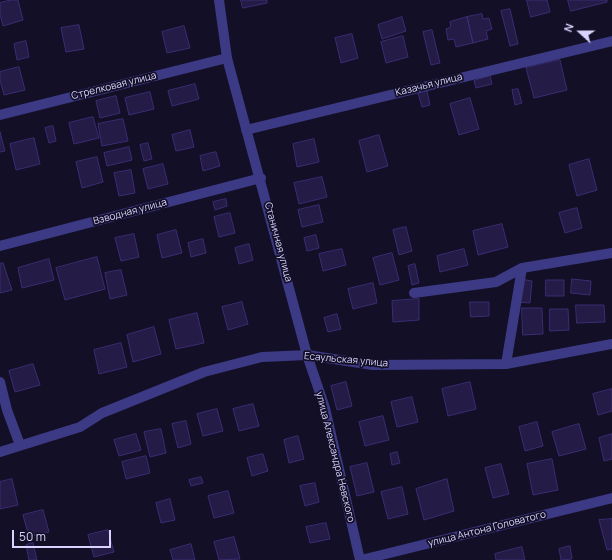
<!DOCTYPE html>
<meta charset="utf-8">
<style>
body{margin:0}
#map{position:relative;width:612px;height:560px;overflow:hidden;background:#130f26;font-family:Manrope,sans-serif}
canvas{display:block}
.north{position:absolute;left:560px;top:12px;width:40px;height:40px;-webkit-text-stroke:3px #130f26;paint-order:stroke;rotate:291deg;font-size:11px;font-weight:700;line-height:16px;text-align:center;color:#d9d4ff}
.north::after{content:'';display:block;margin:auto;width:14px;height:18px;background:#d9d4ff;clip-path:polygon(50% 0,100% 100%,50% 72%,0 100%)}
.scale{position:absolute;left:12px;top:530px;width:99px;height:18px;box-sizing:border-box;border:2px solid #d9d4ff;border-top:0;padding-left:5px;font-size:12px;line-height:14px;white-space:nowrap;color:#d9d4ff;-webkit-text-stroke:3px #130f26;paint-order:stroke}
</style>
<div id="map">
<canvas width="612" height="560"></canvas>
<div class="north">N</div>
<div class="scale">50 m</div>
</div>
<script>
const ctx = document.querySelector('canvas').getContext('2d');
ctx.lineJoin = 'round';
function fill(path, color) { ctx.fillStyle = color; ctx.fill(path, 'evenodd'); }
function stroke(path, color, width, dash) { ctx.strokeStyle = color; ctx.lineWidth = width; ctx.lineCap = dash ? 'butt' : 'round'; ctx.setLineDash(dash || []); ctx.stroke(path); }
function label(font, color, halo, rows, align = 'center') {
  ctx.font = font + ' Manrope,sans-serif'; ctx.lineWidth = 3.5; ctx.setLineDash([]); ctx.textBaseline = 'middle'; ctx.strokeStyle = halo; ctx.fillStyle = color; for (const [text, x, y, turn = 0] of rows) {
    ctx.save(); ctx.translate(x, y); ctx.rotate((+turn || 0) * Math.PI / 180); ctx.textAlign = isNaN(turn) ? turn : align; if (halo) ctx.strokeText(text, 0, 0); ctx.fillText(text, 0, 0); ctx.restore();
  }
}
const building = new Path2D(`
 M11,0h7l5,20 -20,6 -3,-12v-11z
 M241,0h26v3l-24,5z
 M527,0h20l3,12 -19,5z
 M568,0h39v2l-36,9z
 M510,9l8,35 -8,2 -9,-35z
 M482,14l1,5 6,-1 3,11 -6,2 2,8 -15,4 -6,-26z
 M402,17l4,14 -24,8 -4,-14z
 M467,17l6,26 -17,4 -2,-8 -6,1 -2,-11 5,-2 -1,-5z
 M79,25l5,24 -18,3 -5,-24z
 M184,26l6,22 -23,5 -5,-21z
 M432,30l8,33 -9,2 -8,-33z
 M352,34l6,24 -17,5 -6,-25z
 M403,36l5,21 -22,6 -5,-21z
 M26,41l3,16 -12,3 -3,-16z
 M560,60l7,30 -33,8 -8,-30z
 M19,67l6,23 -21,5 -4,-15v-8z
 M490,76l2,8 -16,4 -2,-7z
 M195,84l4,15 -27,7 -4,-15z
 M518,89l4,14 -7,2 -3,-15z
 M427,91l3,14 -8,2 -4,-14z
 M150,92l4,17 -25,6 -4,-17z
 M116,96l4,17 -20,5 -4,-17z
 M470,98l9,31 -20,6 -9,-31z
 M93,117l6,21 -25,6 -5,-21z
 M123,119l5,22 -26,5 -4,-22z
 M53,126l3,15 -7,2 -4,-15z
 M190,130l4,17 -18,4 -4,-16z
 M0,132l5,19 -5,1z
 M379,135l9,31 -21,6 -8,-31z
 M34,138l6,26 -24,6 -6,-26z
 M314,139l5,23 -22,5 -4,-23z
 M148,143l4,16 -8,2 -4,-16z
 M129,147l3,13 -25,6 -3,-13z
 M216,152l4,14 -17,5 -3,-15z
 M97,157l6,25 -21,6 -6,-26z
 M589,159l8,31 -20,6 -8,-31z
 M163,164l5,20 -20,5 -5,-20z
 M131,170l4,23 -16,3 -5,-23z
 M322,177l5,20 -28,7 -5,-21z
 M226,199l1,7 -12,4 -2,-8z
 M319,205l4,17 -21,5 -4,-17z
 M577,208l5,20 -17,5 -6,-20z
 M230,213l5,20 -16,4 -5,-20z
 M502,224l6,23 -30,8 -5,-24z
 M406,227l6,24 -13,4 -6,-25z
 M176,230l6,23 -20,5 -5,-23z
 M134,234l5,23 -18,4 -6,-23z
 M316,235l3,13 -12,3 -3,-13z
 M203,239l3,14 -15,4 -3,-14z
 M249,244l4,16 -14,4 -4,-16z
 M342,249l4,16 -23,6 -4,-17z
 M464,249l4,16 -28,7 -3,-16z
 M392,253l7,27 -19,5 -7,-27z
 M97,257l8,32 -40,11 -9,-32z
 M49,259l5,21 -32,8 -4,-20z
 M3,263l9,27 -12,3v-29z
 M415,264l4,19 -7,2 -4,-19z
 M121,270l6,25 -17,4 -5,-26z
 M521,279l11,2 -2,22 -12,-1z
 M572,279l19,2 -1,14 -19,-2z
 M546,280h18v16h-18z
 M373,283l4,20 -24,6 -5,-20z
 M419,299v21l-26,2 -1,-21z
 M242,302l6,22 -20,6 -6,-23z
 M470,302h19v14l-18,1z
 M576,305h28l1,17 -28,1z
 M522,308h20l1,26 -20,1z
 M550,309h18l1,21 -19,1z
 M197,313l7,30 -28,6 -7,-29z
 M337,314l4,15 -13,3 -4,-14z
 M154,327l7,27 -28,8 -6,-27z
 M121,343l6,24 -28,7 -5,-24z
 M33,364l7,21 -25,7 -6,-21z
 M346,382l6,24 -15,4 -6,-24z
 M470,382l6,27 -28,7 -6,-27z
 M612,389v22l-14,4 -5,-21z
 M412,397l6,25 -21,5 -6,-25z
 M253,404l6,22 -20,5 -6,-22z
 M217,409l6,22 -20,5 -6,-22z
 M383,416l6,24 -24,6 -6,-24z
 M186,421l5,23 -13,4 -6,-24z
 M537,422l6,24 -18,5 -6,-24z
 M579,424l7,25 -27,7 -7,-24z
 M161,429l5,24 -16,4 -6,-25z
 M136,434l5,16 -22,6 -5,-16z
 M612,434v25l-8,2 -5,-23z
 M298,436l6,23 -15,4 -5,-23z
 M397,452l3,11 -8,2 -2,-11z
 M263,454l5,17 -16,5 -5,-18z
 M146,456l4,17 -24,6 -4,-17z
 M552,459l6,31 -25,5 -6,-31z
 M367,463l7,29 -17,4 -7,-29z
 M501,464l8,30 -16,4 -8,-30z
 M201,477l2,6 -12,3 -2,-6z
 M12,479l6,26 -18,4v-27z
 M447,479l7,32 -30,9 -8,-31z
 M315,483l4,19 -14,4 -5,-20z
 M402,487l6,27 -20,5 -7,-27z
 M228,491l6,22 -20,5 -6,-22z
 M170,499l5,21 -14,3 -5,-20z
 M43,510l6,22 -20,5 -6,-22z
 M612,519v30l-5,1 -8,-30z
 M326,523l4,16 -20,4 -4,-16z
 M108,530l6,22 -20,5 -6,-22z
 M234,537l6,22 -21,1 -5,-18z
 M33,543l4,17h-8l-3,-15z
 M191,544l4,16h-22l-3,-10z
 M570,546l2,13 -11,1 -2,-11z
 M522,547l3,13h-29l-1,-6z`);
const street = new Path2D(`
 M219,0l8,58 80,297 18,53 35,152
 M0,115l227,-57
 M246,130l366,-89
 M0,246l261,-68
 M414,293l82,-11 26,-14 90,-15
 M506,364l16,-96
 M0,382l7,28 13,35
 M0,452l80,-25 22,-14 102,-41 58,-15 45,-2 66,10 133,-1 106,-20
 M361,560l251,-62`);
const streetNames = [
 ["Казачья улица",429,85,-14],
 ["Стрелковая улица",114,86,-14],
 ["Взводная улица",130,212,-15],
 ["Станичная улица",278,242,75],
 ["Есаульская улица",346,360,5],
 ["улица Александра Невского",335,457,76],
 ["улица Антона Головатого",487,529,-14]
];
fill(building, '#241b47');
stroke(building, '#3b2d73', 1);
stroke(street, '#3d3a85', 10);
label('10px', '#d9d4ff', '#130f26', streetNames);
</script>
